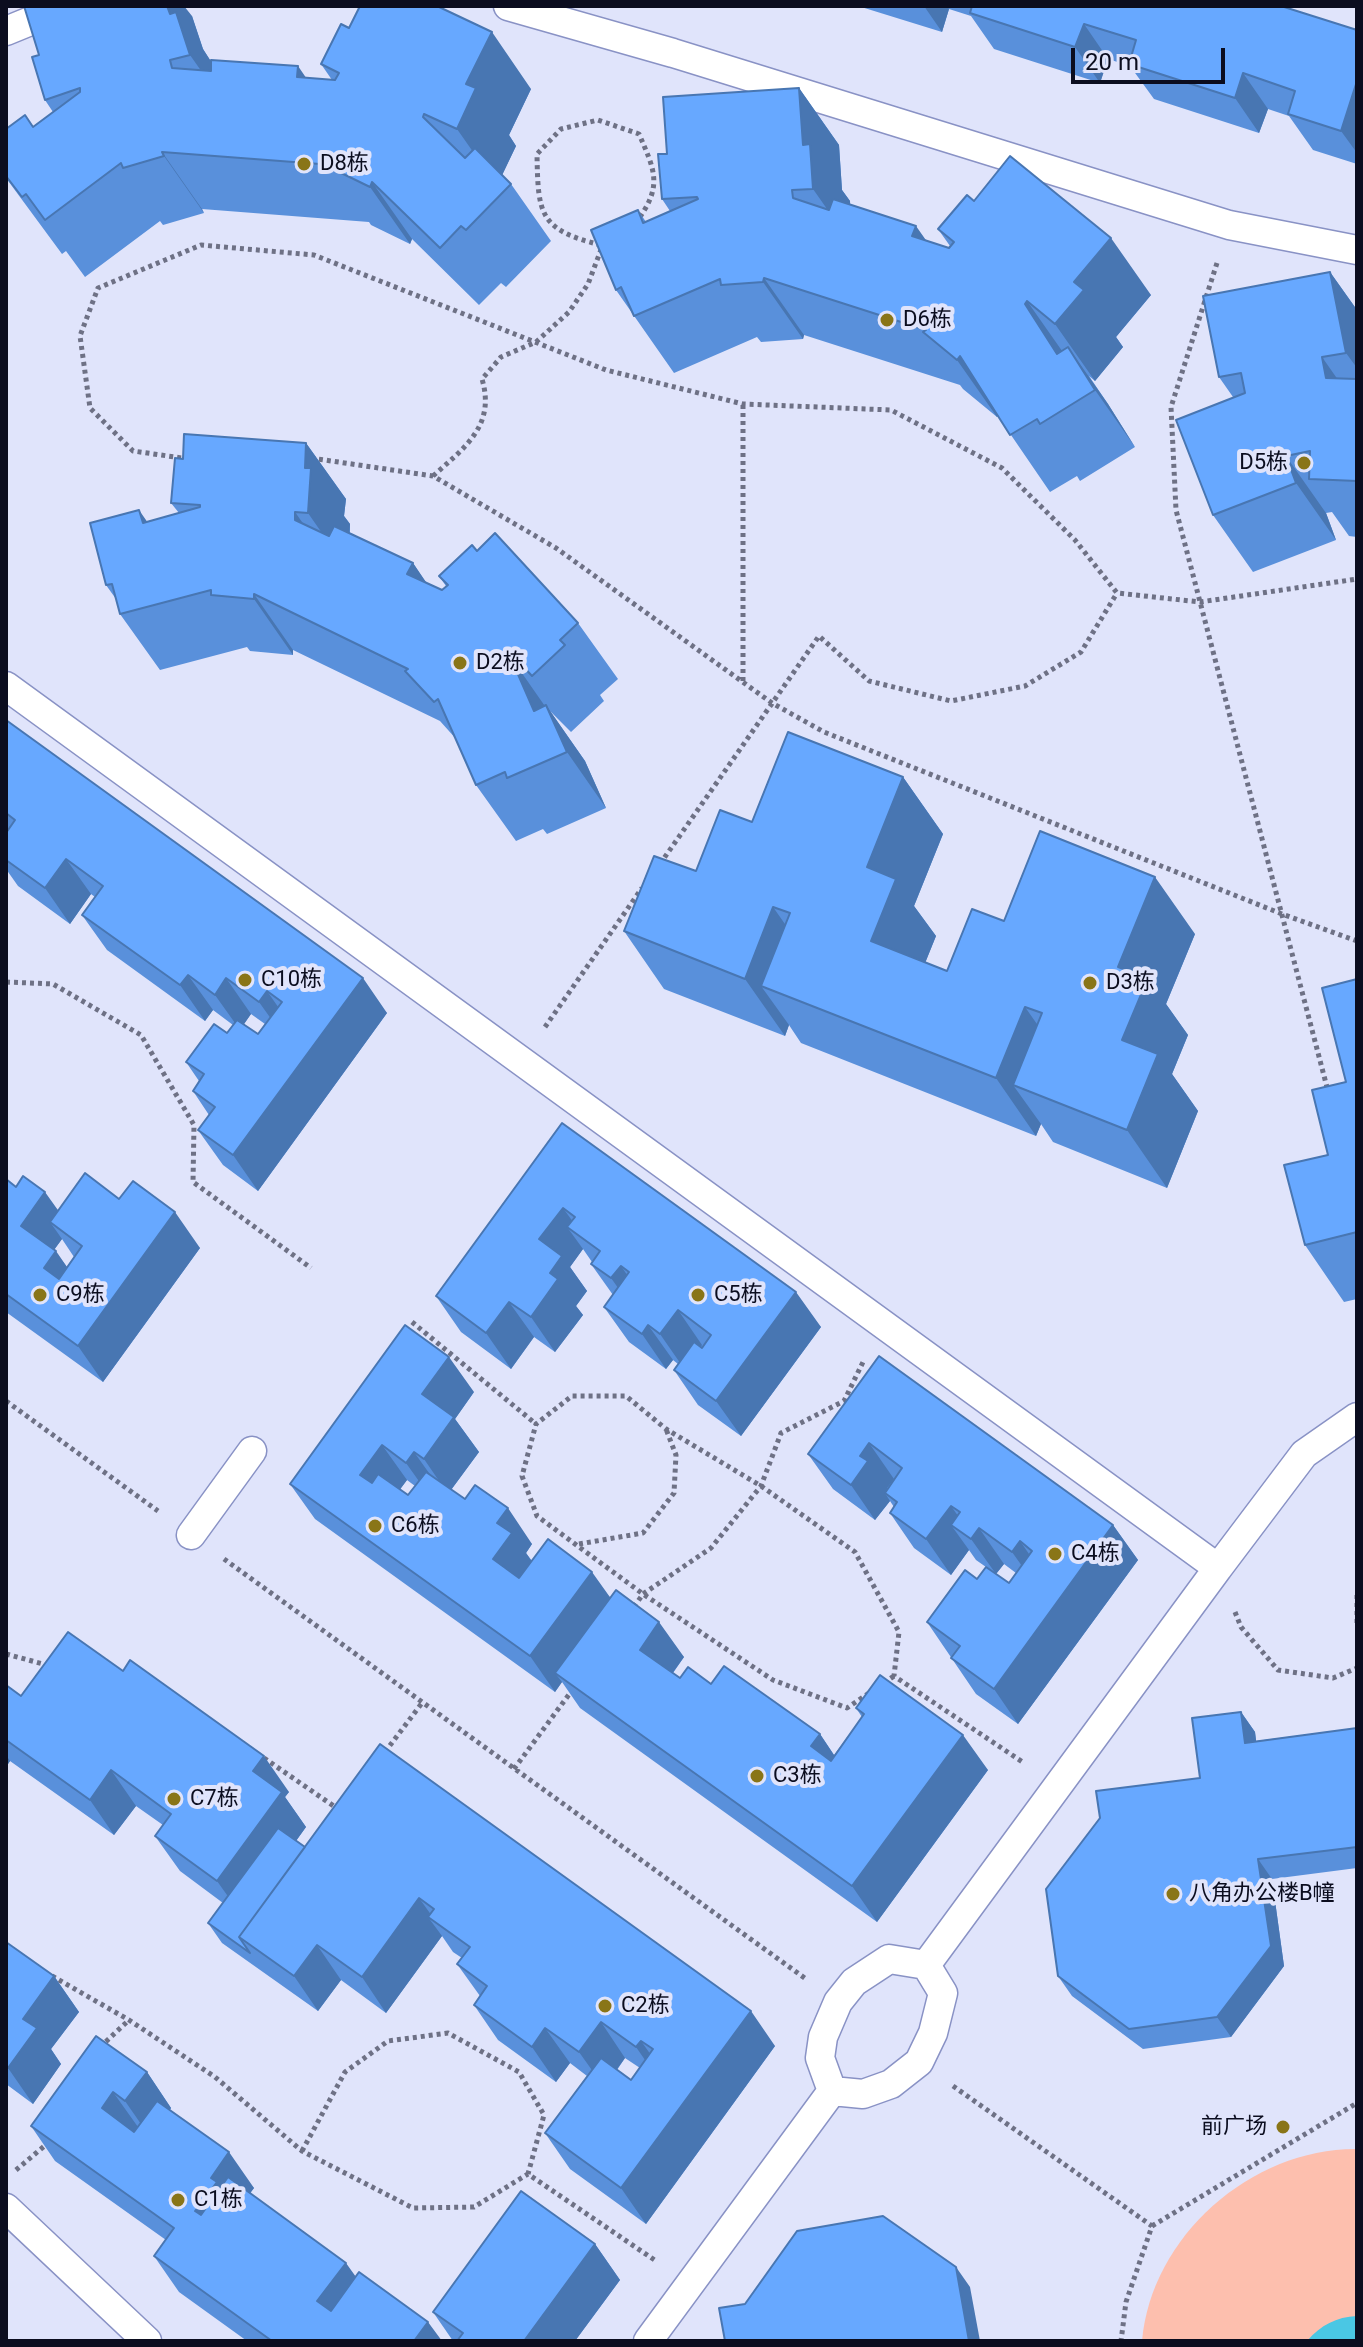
<!DOCTYPE html>
<meta charset="utf-8">
<style>
body{margin:0}
#map{position:relative;width:1363px;height:2347px;overflow:hidden;background:#e0e4fb;font-family:Roboto,sans-serif}
canvas{display:block}
.frame{position:absolute;inset:0;border:8px solid #0b0d1f;pointer-events:none}
.scale{position:absolute;left:1071px;top:48px;width:154px;height:36px;box-sizing:border-box;border:4px solid #0b0d1f;border-top:0;padding-left:10px;font-size:24px;line-height:28px;white-space:nowrap;color:#0b0d1f;-webkit-text-stroke:6px #e0e4fb;paint-order:stroke}
</style>
<div id="map">
<canvas width="1363" height="2347"></canvas>
<div class="frame"></div>
<div class="scale">20 m</div>
</div>
<script>
const ctx = document.querySelector('canvas').getContext('2d');
ctx.lineJoin = 'round';
function fill(path, color) { ctx.fillStyle = color; ctx.fill(path, 'evenodd'); }
function stroke(path, color, width, dash) { ctx.strokeStyle = color; ctx.lineWidth = width; ctx.lineCap = dash ? 'butt' : 'round'; ctx.setLineDash(dash || []); ctx.stroke(path); }
function label(font, color, halo, rows, align = 'center') {
  ctx.font = font + ' Roboto,"Noto Sans SC",sans-serif'; ctx.lineWidth = 8; ctx.setLineDash([]); ctx.textBaseline = 'middle'; ctx.strokeStyle = halo; ctx.fillStyle = color; for (const [text, x, y, turn = 0] of rows) {
    ctx.save(); ctx.translate(x, y); ctx.rotate((+turn || 0) * Math.PI / 180); ctx.textAlign = isNaN(turn) ? turn : align; if (halo) ctx.strokeText(text, 0, 0); ctx.fillText(text, 0, 0); ctx.restore();
  }
}
const green = new Path2D(`
 M1357,2149v192h-215c9,-105 110,-193 215,-192z`);
const water = new Path2D(`
 M1357,2316v25h-50c14,-16 29,-24 50,-25z`);
const path = new Path2D(`
 M601,245c-62,-15 -63,-31 -64,-91l24,-25 37,-9 41,14c16,37 24,52 -2,87
 M1217,263l-46,144 5,103 152,581
 M311,458l122,18 123,72 216,155 52,29 458,182 75,27
 M189,459l-56,-8 -43,-43 -10,-72 18,-48 103,-43 113,10 292,115 137,34 148,6 111,58 73,72 42,53 83,9 157,-23
 M433,476c31,-28 63,-50 49,-97l19,-22 35,-15 33,-30 19,-28 14,-37
 M743,681v-277
 M660,864l159,-228 50,45 82,20 74,-15 56,-34 36,-59
 M6,982l47,2 88,51 53,90 -1,57 118,86
 M545,1027l97,-139
 M412,1322l124,102
 M6,1401l152,110
 M579,1544l64,-11 31,-40 2,-38 -10,-26
 M224,1559l582,420
 M1357,1595v30
 M634,1607l9,-13 68,-46 50,-62 20,-53 63,-32 20,-41
 M1235,1612l6,15 37,43 55,8 24,-10
 M6,1654l41,11
 M884,1683l10,-7
 M869,1693l-22,15 -74,-28 -130,-86 -106,-78 -15,-40 14,-52 36,-28h54l40,33 95,57 94,66 44,80 -5,44 130,87
 M385,1752l37,-49
 M264,1758l74,51
 M514,1769l59,-80
 M52,1976l77,44 86,57 87,74 111,57 61,-1 54,-33
 M100,2047l29,-27
 M953,2086l199,140 -26,76 -5,39
 M302,2151l43,-79 43,-31 60,-8 71,39 25,43 -16,59 128,87
 M16,2170l32,-27
 M1152,2226l205,-123`);
const lane = new Path2D(`
 M508,6l165,47 556,172 128,25
 M6,31l61,-25
 M6,686l1212,882 -292,397
 M191,1535l61,-84
 M1218,1568l86,-114 53,-37
 M889,1959l37,6 17,28 -10,40 -14,29 -28,22 -28,10 -31,-3 -12,-33 3,-21 15,-35 16,-20z
 M6,2208l141,133
 M648,2341l184,-250`);
const wall = new Path2D(`
 M858,6h423l76,24v134l-44,-14 -24,-34 -21,-7 -9,24 -105,-34 -24,-33 -22,-7 -8,24 -106,-34 -23,-33 -22,-7 -7,23z
 M192,16l11,33 8,13 95,16 26,2 -11,-16 28,-36 182,61 -22,46 7,11 -14,29 9,9 40,57 -45,46 -5,-4 -22,22 -67,-66 -2,5 -39,-19 -2,-3 -167,-13 2,4 -41,12 -3,-4 -75,56 -19,-26 -4,3 -56,-76v-49l27,-2 20,-15 -8,-12z
 M799,88l40,57 3,45 8,11v4l76,36 23,7 1,-2 -12,-17 36,-28 177,94 -35,42 7,10 -28,34 -6,-5 19,28 27,43 -55,34 -3,-5 -27,16 -52,-76 -1,1 -34,-28 -3,-4 -156,-50 -1,4 -42,3 -4,-5 -83,36 -58,-83 22,-80 8,12 24,-11 -8,-12 5,-45z
 M1330,272l27,38v227l-8,-1 -17,-24 -6,1 10,27 -83,32 -40,-57 20,-118 -14,-20z
 M306,443l40,56 -2,17 6,8v10l63,29 13,20 16,7 4,-4 -7,-10 38,-25 101,72 40,56 -18,16 4,6 -33,31 -21,-21 35,50 21,47 -59,26 -4,-5 -27,12 -40,-56 -19,-45 -17,-19 -147,-71v5l-43,-4 -3,-4 -87,23 -40,-56 -4,-15 -10,-14 73,-72 -8,-10 12,-44z
 M6,720l381,293 -129,178 -35,-26 -25,-35 11,-15 -16,-24 6,-10 -13,-19 41,-29 6,-8 -20,-15 -8,11 -98,-71 -25,-35 13,-18 -4,-3 -21,30 -52,-38 -12,-17zM251,1014l14,10 -7,10 -15,-9z
 M903,777l40,57 -29,72 22,30 -11,27 22,8 57,-50 191,13 -29,70 22,31 -16,39 26,37 -31,77 -114,-46 -12,-18 -5,12 -235,-93 -12,-18 -4,11 -121,-47 -40,-58 128,-109z
 M1357,979v320l-13,3 -39,-57 41,-163z
 M562,1123l259,204 -80,109 -43,-31 -24,-35 4,-6 -5,-4 -7,9 -37,-27 -25,-35 9,-12 -22,-31 1,-2 -9,-13 -13,18 17,24 -11,15 7,9 -28,37 -21,-15 -23,32 -50,-37 -25,-36z
 M6,1179l10,8 42,23 61,-11 81,49 -97,134 -97,-70zM62,1239l12,18 -7,10 -13,-17z
 M879,1356l234,169 25,35 -120,164 -42,-30 -49,-72 50,-43 9,-12 -10,-7 -7,-10 -18,25 -37,-27 -24,-35 4,-6 -4,-6 -15,19 -42,-31 -25,-35zM1004,1564l12,9 -7,10 -13,-9z
 M474,1392l-19,27 24,33 -28,38 81,54 -6,9 6,8 78,36 74,60 -11,16 7,5 31,6 109,50 14,21 28,-38 -6,-9 132,62 -111,152 -297,-214 -18,-26 -7,10 -240,-173 -25,-35zM407,1480l8,6 -7,9 -8,-6z
 M6,1685l15,11 268,96 -4,5 21,30 -10,14 9,6 470,199 -129,178 -76,-55 -25,-36 42,-57 -17,-13 -14,19 -58,-42 -24,-35 6,-9 -23,-32 5,-6 -9,-6 -11,-16 -56,77 -45,-33 -23,31 -96,-68 -14,-20 15,-20 -43,-32 -25,-35 8,-11 -27,-19 -22,29 -104,-74 -4,6zM625,2058l15,10 -9,12 -14,-10z
 M1241,1712l14,20 1,9 101,-13v140l-85,11 12,87 -53,71 -88,12 -71,-53 -14,-20 142,-198z
 M6,1942l48,34 25,36 -28,37 10,15 -28,40 -27,-20z
 M147,2072l24,36 -1,2 84,78 -4,5 105,84 87,64h-195l-68,-49 -25,-36 12,-16 -111,-79 -24,-35z
 M595,2244l25,36 -45,61h-122l-20,-29z`);
const shadedWall = new Path2D(`
 M167,6h17l8,10 11,33 13,20 14,43 -40,-57 -20,-41z
 M924,6h23l2,3 -7,23z
 M1084,24l24,35 -8,24 -25,-36z
 M492,32l39,57 -22,46 7,11 -19,40 -40,-57 9,-45z
 M298,66l39,57 -40,-46z
 M1243,73l25,36 -9,24 -24,-35z
 M1357,81v72l-16,-22z
 M799,88l40,57 3,45 8,11 3,45 -40,-57 -10,-44z
 M162,152l40,57 2,4 -40,-57z
 M372,182l40,57 -2,5 -40,-57z
 M916,226l40,57 -44,-47z
 M1111,238l40,57 -35,42 7,10 -28,34 -40,-57 19,-42z
 M1330,272l27,38v58l-11,-15z
 M764,278l40,57 -1,4 -40,-57z
 M1027,301l40,57 -10,-4 -32,-50z
 M1068,347l40,57 27,43 -40,-57z
 M960,356l40,57 -3,4 -40,-57z
 M6,357l1,4 1,32 -2,6z
 M1322,357l35,50 -31,-29z
 M306,443l40,56 -2,17 6,8 -3,45 -39,-56 -3,-45z
 M1286,456l40,57 10,27 -40,-57z
 M139,510l39,56 -35,-43z
 M295,512l39,56 -39,-48z
 M413,563l39,57 -45,-46z
 M254,594l39,56v5l-39,-56z
 M510,656l39,56 -15,-1z
 M546,705l39,56 21,47 -39,-56z
 M903,777l40,57 -29,72 22,30 -25,62 -40,-57 -4,-74z
 M66,859l25,35 -21,30 -25,-36z
 M1155,877l40,57 -29,70 22,31 -16,39 26,37 -31,77 -40,-58 -9,-163z
 M773,907l40,57 -52,22 28,39 -4,11 -40,-57z
 M188,975l25,35 -8,11 -25,-36z
 M226,978l25,36 -11,16 -25,-35z
 M363,978l24,35 -129,178 -25,-36z
 M267,991l25,36 -8,10 -25,-35z
 M1025,1007l40,57 -52,21 28,39 -5,12 -40,-58z
 M45,1192l25,35 -20,-5 12,17 -17,23 -24,-36z
 M563,1208l23,32 -19,-13 16,22 -13,18 17,24 -11,15 7,9 -28,37 -24,-35 19,-44 -11,-34z
 M175,1212l25,36 -97,134 -25,-36z
 M56,1251l24,35 -11,18 -25,-36z
 M621,1266l24,35 -9,12 -25,-35z
 M796,1292l25,35 -80,109 -25,-35z
 M509,1302l25,35 -23,32 -25,-36z
 M678,1310l24,35 -17,25 -25,-36z
 M648,1325l25,35 -7,9 -24,-35z
 M449,1357l25,35 -19,27 24,33 -31,42 -24,-35 -2,-65z
 M869,1443l25,36 -7,9 5,9 -7,-4 5,8 -15,19 -24,-35 9,-29z
 M382,1445l25,35 -22,30 -25,-35z
 M414,1452l25,35 -8,11 -25,-35z
 M951,1506l22,31 6,-9 25,36 -8,10 -25,-35 -20,-14 18,25 -18,25 -25,-36z
 M508,1508l24,36 -6,9 11,16 -19,26 -25,-36 4,-36z
 M1113,1525l25,35 -120,164 -24,-35z
 M1020,1541l25,36 -8,10 -25,-35z
 M592,1572l25,35 -62,66 7,9 -7,10 -25,-36z
 M659,1622l25,35 -20,28 -24,-35z
 M1241,1712l14,20 4,31 -14,-20z
 M820,1734l24,36 -33,-24z
 M963,1735l25,35 -111,152 -25,-36z
 M6,1755l4,6 -4,6z
 M264,1756l25,36 -4,5 21,30 -64,89 -25,-35 36,-110z
 M111,1770l25,36 -22,29 -24,-35z
 M1258,1859l14,20 12,87 -53,71 -14,-20z
 M419,1898l18,25 -9,-6 14,19 -56,77 -24,-36z
 M317,1945l24,35 -23,31 -24,-35z
 M54,1976l25,36 -28,37 10,15 -28,40 -25,-36 15,-49z
 M751,2011l24,35 -129,178 -25,-36z
 M601,2022l24,36 -21,29 -25,-35z
 M545,2028l25,35 -14,19 -24,-35z
 M641,2041l25,35 -5,7 -25,-36z
 M147,2072l24,36 -21,29 -25,-36z
 M113,2092l25,35 -12,17 -24,-36z
 M229,2152l25,36 -17,23 -17,35 -25,-35 16,-33z
 M595,2244l25,36 -45,61h-51z
 M346,2263l25,35 -29,38 -25,-35z
 M956,2267l14,20 10,54h-11z
 M428,2322l14,19h-28z`);
const building = new Path2D(`
 M24,6h143l3,8 6,-2 14,43 -20,5 2,8 39,3v-11l87,6 -1,11 38,3 4,-7 -18,-9 20,-40 8,4 11,-22h77l55,26 -26,52 10,4 -19,41 -33,-15 -1,3 42,41 10,-10 36,36 -45,46 -5,-4 -21,22 -68,-66 -2,5 -39,-19 2,-3 -171,-13 2,4 -41,12 -2,-5 -76,57 -19,-26 -4,3 -16,-21v-47l19,-14 8,12 47,-35v-4l-35,12 -13,-43 7,-2z
 M972,6h309l76,24v51l-16,50 -53,-17 7,-23 -52,-18 -8,25 -106,-34 7,-24 -52,-16 -9,23 -105,-34z
 M799,88l4,57 7,-1 3,45 -21,1 1,8 36,12 4,-11 83,27 -4,10 37,12 5,-6 -16,-13 29,-34 7,6 36,-45 101,82 -37,44 10,8 -29,34 -28,-23 -2,3 32,50 11,-7 27,43 -55,34 -3,-5 -27,16 -50,-79 -3,4 -34,-28 3,-2 -162,-52 -1,4 -42,3 -1,-6 -86,37 -13,-29 -5,3 -25,-60 47,-20 5,13 55,-24 -1,-2 -35,2 -4,-45h9l-4,-57z
 M1330,272l16,81 -24,4 4,21 31,1v102l-48,-2 1,-28 -24,5 10,27 -83,32 -37,-95 69,-27 -4,-20 -22,4 -16,-81z
 M184,434l122,9 -1,25h6l-3,45 -13,-1v8l34,16 5,-10 79,37 -6,11 35,16 6,-5 -9,-9 33,-31 5,6 18,-18 83,90 -18,17 5,5 -33,31 -20,-22 -2,2 24,55 12,-6 21,47 -60,26 -2,-6 -29,13 -38,-86 -4,3 -29,-31 3,-2 -154,-75v5l-43,-4v-5l-91,24 -8,-30 -6,1 -16,-62 49,-13 4,13 57,-16v-2l-29,-2 4,-45 8,1z
 M6,720l357,258 -130,177 -35,-25 17,-23 -22,-16 11,-17 -18,-12 28,-38 13,9 10,-13 21,14 24,-32 -15,-11 -8,11 -33,-24 -11,17 -27,-20 -8,10 -98,-70 21,-29 -37,-27 -21,29 -39,-28v-27l9,-13 -9,-7z
 M788,732l115,45 -36,90 29,12 -25,62 76,30 25,-62 32,12 36,-90 115,46 -37,90 30,11 -26,62 36,14 -31,76 -114,-45 29,-72 -17,-6 -29,71 -235,-92 29,-73 -17,-6 -28,72 -121,-48 30,-75 42,15 24,-61 32,12z
 M1357,979v253l-52,13 -21,-80 44,-10 -16,-65 34,-8 -24,-94z
 M562,1123l234,169 -80,109 -42,-31 20,-28 8,6 9,-13 -33,-25 -18,24 -12,-9 -6,9 -38,-27 25,-35 -8,-6 -10,12 -20,-14 9,-13 -33,-24 8,-10 -12,-9 -24,31 23,17 -12,17 8,6 -27,38 -22,-15 -23,31 -50,-37z
 M85,1173l34,26 14,-18 42,31 -97,134 -72,-52v-115l10,8 7,-11 22,16 -24,34 35,25 -12,17 15,11 23,-33 -32,-24z
 M405,1325l44,32 -27,37 32,23 -30,42 -10,-7 -8,11 -24,-18 -22,30 12,8 6,-9 30,21 18,-23 39,27 10,-14 33,23 -11,15 15,10 -19,26 26,19 29,-39 44,33 -62,84 -240,-172z
 M879,1356l234,169 -119,164 -43,-31 9,-12 -33,-24 38,-52 12,9 9,-12 23,16 23,-32 -12,-10 -8,11 -33,-24 -8,11 -20,-14 9,-13 -9,-6 -25,33 -36,-26 7,-11 -12,-9 17,-25 -33,-25 -9,13 8,5 -17,24 -43,-31z
 M616,1590l43,32 -19,28 40,28 8,-11 23,17 13,-18 96,68 -9,12 20,15 33,-47 -8,-6 24,-33 83,60 -111,151 -297,-213z
 M68,1632l55,39 7,-11 134,96 -11,15 29,21 -65,89 -62,-45 16,-22 -60,-44 -21,30 -84,-60v-55l15,11z
 M1241,1712l4,31 112,-15v119l-99,12 13,87 -54,71 -88,12 -71,-53 -12,-87 54,-71 -4,-27 104,-13 -8,-60z
 M380,1744l371,267 -130,177 -76,-55 56,-75 30,22 22,-31 -12,-8 -5,6 -35,-25 -22,30 -34,-24 -13,19 -58,-42 13,-19 -30,-22 13,-17 -42,-30 6,-8 -15,-11 -57,79 -45,-32 -23,31 -55,-39z
 M278,1828l27,19 -66,90 11,16 -42,-30z
 M6,1942l48,34 -31,43 14,9 -29,40 -2,-1z
 M96,2036l51,36 -22,29 -12,-9 -11,16 32,24 23,-31 72,51 -18,26 6,4 -22,29 6,4 27,-38 118,86 -29,38 14,10 28,-39 69,50 -14,19h-142l-118,-85 20,-28 -143,-102z
 M521,2191l74,53 -71,97h-67l6,-8 -30,-21z
 M883,2216l73,51 13,74h-244l-6,-33 26,-4 52,-73z`);
const markers = [
 [304,164,8,"#897518"],
 [887,320,8,"#897518"],
 [1304,463,8,"#897518"],
 [460,663,8,"#897518"],
 [245,980,8,"#897518"],
 [1090,983,8,"#897518"],
 [40,1295,8,"#897518"],
 [698,1295,8,"#897518"],
 [375,1526,8,"#897518"],
 [1055,1554,8,"#897518"],
 [757,1776,8,"#897518"],
 [174,1799,8,"#897518"],
 [1173,1894,8,"#897518"],
 [605,2006,8,"#897518"],
 [1283,2127,8,"#897518"],
 [178,2200,8,"#897518"]
];
const poiNames = [
 ["D8栋",320,164],
 ["D6栋",903,320],
 ["D5栋",1288,463,"right"],
 ["D2栋",476,663],
 ["C10栋",261,980],
 ["D3栋",1106,983],
 ["C9栋",56,1295],
 ["C5栋",714,1295],
 ["C6栋",391,1526],
 ["C4栋",1071,1554],
 ["C3栋",773,1776],
 ["C7栋",190,1799],
 ["八角办公楼B幢",1189,1894],
 ["C2栋",621,2006],
 ["前广场",1267,2127,"right"],
 ["C1栋",194,2200]
];
fill(green, '#fdbfae');
fill(water, '#4ac7e4');
stroke(lane, '#8992c5', 31);
stroke(path, '#6e7185', 5, [4, 4]);
stroke(lane, '#fff', 28);
fill(wall, '#5990db');
fill(shadedWall, '#4876b2');
fill(building, '#67a8ff');
stroke(building, '#4876b2', 2);
for (const [x, y, r, color] of markers) { const dot = new Path2D(); dot.arc(x, y, r, 0, 2 * Math.PI); ctx.fillStyle = color; ctx.fill(dot); stroke(dot, '#e0e4fb', 3); }
label('22px', '#0b0d1f', '#e0e4fb', poiNames, 'left');
</script>
